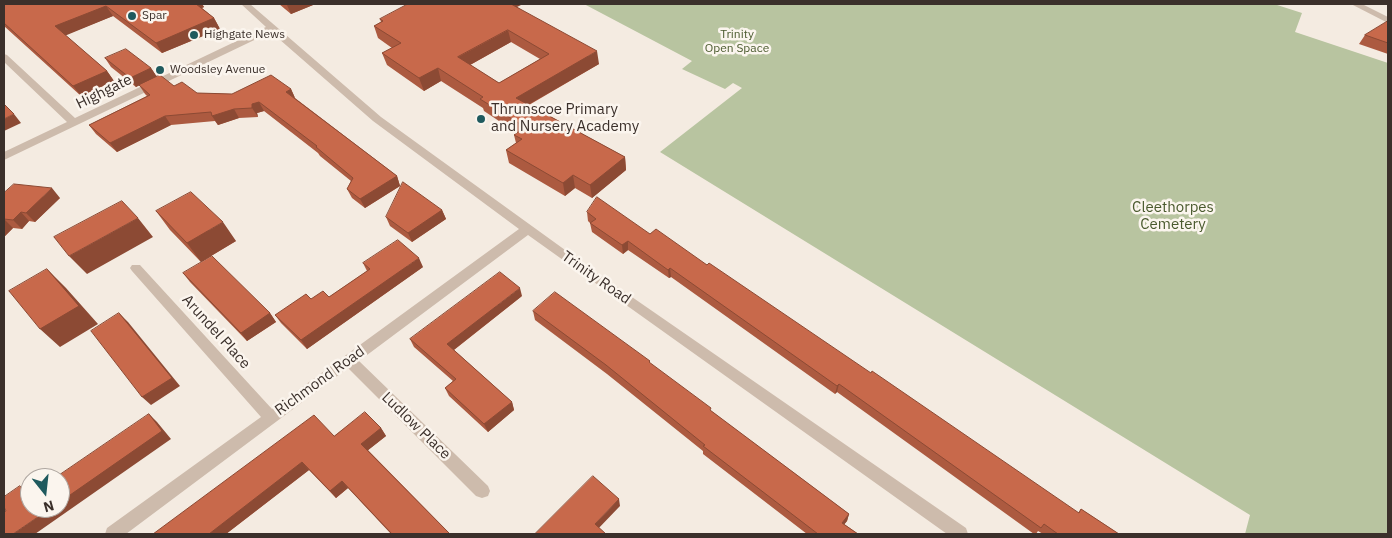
<!DOCTYPE html>
<style>
body{margin:0}
#map{position:relative;width:1392px;height:538px;overflow:hidden;background:#f4ebe1;font-family:"IBM Plex Sans",sans-serif}
canvas{display:block}
.frame{position:absolute;inset:0;border:5px solid #3b302b;pointer-events:none}
.north{position:absolute;left:20px;top:468px;width:50px;height:50px;box-sizing:border-box;background:#fbf5ee;border:1px solid #aea6a0;border-radius:50%;rotate:164deg;font-size:14px;font-weight:700;line-height:20px;text-align:center;color:#3b302b}
.north::after{content:'';display:block;margin:auto;width:18px;height:22px;background:#1f5a5e;clip-path:polygon(50% 0,100% 100%,50% 72%,0 100%)}
</style>
<div id="map">
<canvas width="1392" height="538"></canvas>
<div class="frame"></div>
<div class="north">N</div>
</div>
<script>
const ctx = document.querySelector('canvas').getContext('2d');
ctx.lineJoin = 'round';
function fill(path, color) { ctx.fillStyle = color; ctx.fill(path, 'evenodd'); }
function stroke(path, color, width, dash) { ctx.strokeStyle = color; ctx.lineWidth = width; ctx.lineCap = dash ? 'butt' : 'round'; ctx.setLineDash(dash || []); ctx.stroke(path); }
function label(font, color, halo, rows, align = 'center') {
  ctx.font = font + ' "IBM Plex Sans",sans-serif'; ctx.lineWidth = 5; ctx.setLineDash([]); ctx.textBaseline = 'middle'; ctx.strokeStyle = halo; ctx.fillStyle = color; for (const [text, x, y, turn = 0] of rows) {
    ctx.save(); ctx.translate(x, y); ctx.rotate((+turn || 0) * Math.PI / 180); ctx.textAlign = isNaN(turn) ? turn : align; if (halo) ctx.strokeText(text, 0, 0); ctx.fillText(text, 0, 0); ctx.restore();
  }
}
const green = new Path2D(`
 M584,4h690l28,9 -7,19 93,31v471h-143l5,-19 -590,-363 82,-64 -9,-5 -8,6 -43,-20 10,-8z`);
const minor = new Path2D(`
 M241,4h9l131,113 209,151 376,260 2,6h-21l-419,-299 -169,126 129,125 2,5 -2,5 -6,2 -6,-2 -128,-128 -222,166h-21l2,-6 154,-111 -129,-146 -2,-3 2,-3h8l132,144 247,-180 -146,-108 -102,-89 -267,128v-8l63,-30 -63,-60v-8l3,1 68,63 191,-91z
 M1351,4h11l26,13v6z`);
const wall = new Path2D(`
 M4,4h198l2,3 -2,1 12,10 6,11 -58,24 -49,-37 -48,19 42,36 7,10 -33,15 -77,-70z
 M279,4h33l1,1 -22,9z
 M517,7l82,57 -70,41 96,52 1,13 -34,28 -17,-10 -10,8 -56,-33 -3,-13 10,-7 -2,-8 3,-2 -33,-22 -1,-3 -42,-27 -17,10 -37,-26 -5,-12 10,-5 -14,-10 -4,-12 7,-4 -1,-3zM511,42l29,17 -41,24 -29,-18z
 M1388,21v33l-29,-10 6,-9z
 M105,58l46,10 6,9 17,9 23,7 35,1 59,-5 4,9 102,78 3,10 -35,22 -13,-10 -5,-9 4,-8 -31,-25 -2,-3 -54,-42 -7,2 1,4 -19,1 -21,7 -3,-4 -44,4 -54,27 -21,-18 -7,-9 58,-29 -2,-2 -6,-9 -3,2 -25,-20z
 M4,193l56,5 -25,24 -6,-1 -7,8 -9,-1 -9,9z
 M442,210l4,9 -34,23 -22,-16 -4,-9z
 M156,211l80,30 -35,21 -31,-32z
 M587,212l63,22 57,31 371,248 3,-4 38,25h-76l-5,-3 -2,3h-2l-197,-142 -2,2 -164,-117 -2,1 -41,-28 -5,4 -31,-22 -2,-9 -2,-2z
 M363,263l60,4 -116,82 -26,-26 -6,-8 36,-16 18,-2 38,-26z
 M183,273l87,40 6,9 -29,19 -57,-59z
 M522,296l-68,54 58,52 2,8 -26,22 -39,-36 -4,-8 8,-7 -39,-34 -4,-8z
 M533,311l118,53 60,47 138,103 -2,7 -3,3 14,10h-51l-104,-80v-3l-96,-77 -72,-54z
 M381,428l5,8 -18,14 82,84h-59l-43,-46 -12,10 -27,-28 -83,64h-73l181,-98z`);
const shadedWall = new Path2D(`
 M194,4h8l2,3 -7,3z
 M290,4h22l1,1 -22,9 -4,-9z
 M505,4h18l-16,8z
 M106,6l7,10 -51,21 -7,-11z
 M214,18l6,11 -58,24 -6,-10z
 M508,30l3,12 -50,28 -3,-13z
 M597,51l2,13 -80,46 -3,-12z
 M151,68l6,9 -21,10 -6,-9z
 M438,68l3,13 -17,10 -5,-13z
 M107,71l7,10 -33,15 -8,-10z
 M291,89l4,9 -9,-6z
 M259,102l5,9 -7,2 1,4 -6,-9v-4z
 M234,109l5,9 -21,7 -6,-9z
 M14,114l7,9 -17,8v-12z
 M165,116l6,9 -54,27 -7,-9z
 M625,157l1,13 -34,28 -2,-13z
 M573,175l2,13 -10,8 -2,-13z
 M397,176l3,10 -35,22 -5,-9z
 M52,188l8,10 -25,24 -9,-9z
 M442,210l4,9 -34,23 -4,-9z
 M21,212l8,9 -7,8 -9,-9z
 M138,218l15,19 -66,37 -18,-18z
 M4,219l9,9 -9,9z
 M223,222l13,19 -35,21 -14,-19z
 M628,241v9l-5,4 -1,-9z
 M419,258l4,9 -116,82 -6,-9z
 M670,268l1,9 -2,1 -1,-8z
 M47,269l19,19 32,36 -38,23 -20,-18z
 M520,288l2,8 -71,56 -4,-8z
 M119,313l9,9 52,64 -29,19 -9,-8z
 M270,313l6,9 -29,19 -6,-8z
 M839,384l-2,8 -2,2 2,-8z
 M512,402l2,8 -26,22 -4,-8z
 M149,414l8,8 14,17 -136,95h-22l38,-26h9v-6z
 M381,428l5,8 -19,15 -6,-7z
 M302,462l7,8 -83,64h-17z
 M342,481l6,7 -12,10 -6,-7z
 M20,486l10,6v7l-3,-2z
 M619,499l1,7 -24,25 -1,-7z
 M849,514l-2,7 -7,9 2,-7z`);
const building = new Path2D(`
 M4,4h192l18,14 -58,25 -50,-37 -51,20 52,45 -34,15 -69,-63z
 M408,4h103l86,47 -81,47 109,59 -35,28 -17,-10 -10,8 -57,-33 16,-11 -8,-4 11,-8 -45,-28 3,-2 -45,-29 -19,10 -37,-25 19,-10 -27,-17 9,-5 -3,-2zM508,30l41,24 -50,29 -41,-26z
 M1388,21v22l-23,-8z
 M126,49l25,19 -21,10 -25,-20z
 M160,75l14,11 8,-4 15,11 35,1 39,-19 20,14 -5,3 111,84 -37,23 -13,-10 6,-11 -37,-31 1,-1 -58,-44 -7,2v4l-18,1 -22,7 -1,-4 -46,4 -55,27 -21,-18 61,-30 -11,-10z
 M4,104l10,10 -10,5z
 M403,182l39,28 -34,23 -22,-16z
 M14,184l38,4 -26,25 -5,-1 -8,8 -9,-1v-26z
 M191,192l32,30 -36,21 -31,-32z
 M597,197l53,37 6,-5 51,36 2,-2 162,110 1,-2 207,142 2,-4 38,25h-61l-14,-10 -3,4 -202,-144 -2,2 -167,-118 -2,2 -40,-29 -6,4 -32,-22 6,-4 -9,-7z
 M122,201l16,17 -69,38 -15,-19z
 M398,240l21,18 -118,82 -26,-25 31,-21 5,5 12,-8 6,6 41,-28 -7,-6z
 M212,256l58,57 -29,20 -58,-60z
 M47,269l32,37 -39,23 -31,-38z
 M500,272l20,16 -73,56 65,58 -28,22 -39,-36 11,-9 -46,-40z
 M555,292l95,69 -1,1 62,46 -1,2 139,104 -7,9 16,11h-40l-115,-88 2,-1 -99,-80 -73,-54z
 M119,313l53,65 -30,19 -51,-66z
 M365,412l16,16 -20,16 89,90h-58l-50,-53 -12,10 -28,-29 -93,72h-56l161,-119 20,21z
 M149,414l13,17 -102,71v-24h-5z
 M593,476l26,23 -24,25 11,10h-71z
 M20,486l7,11 3,-2v13h21l-38,26h-9v-22l2,-1 -2,-4v-10z`);
const markers = [
 [132,16,5,"#1f5a5e"],
 [194,35,5,"#1f5a5e"],
 [160,70,5,"#1f5a5e"],
 [481,119,5,"#1f5a5e"]
];
const farPoinames = [
 ["Spar",142,16],
 ["Highgate News",204,35],
 ["Woodsley Avenue",170,70]
];
const farParknames = [
 ["Trinity",737,35],
 ["Open Space",737,49]
];
const streetNames = [
 ["Highgate",104,92,-26],
 ["Trinity Road",596,278,35],
 ["Arundel Place",216,332,48],
 ["Richmond Road",320,381,-36],
 ["Ludlow Place",416,426,44]
];
const poiNames = [
 ["Thrunscoe Primary",491,110],
 ["and Nursery Academy",491,127]
];
const parkNames = [
 ["Cleethorpes",1173,208],
 ["Cemetery",1173,225]
];
fill(green, '#b8c4a0');
fill(minor, '#cdbbac');
fill(wall, '#ac5a40');
fill(shadedWall, '#8c4a34');
fill(building, '#c8694b');
stroke(building, '#8c4a34', 1);
for (const [x, y, r, color] of markers) { const dot = new Path2D(); dot.arc(x, y, r, 0, 2 * Math.PI); ctx.fillStyle = color; ctx.fill(dot); stroke(dot, '#fbf5ee', 2); }
label('12px', '#3b302b', '#fbf5ee', farPoinames, 'left');
label('12px', '#4a5a2e', '#fbf5ee', farParknames);
label('15px', '#3b302b', '#fbf5ee', streetNames);
label('15px', '#3b302b', '#fbf5ee', poiNames, 'left');
label('15px', '#4a5a2e', '#fbf5ee', parkNames);
</script>
